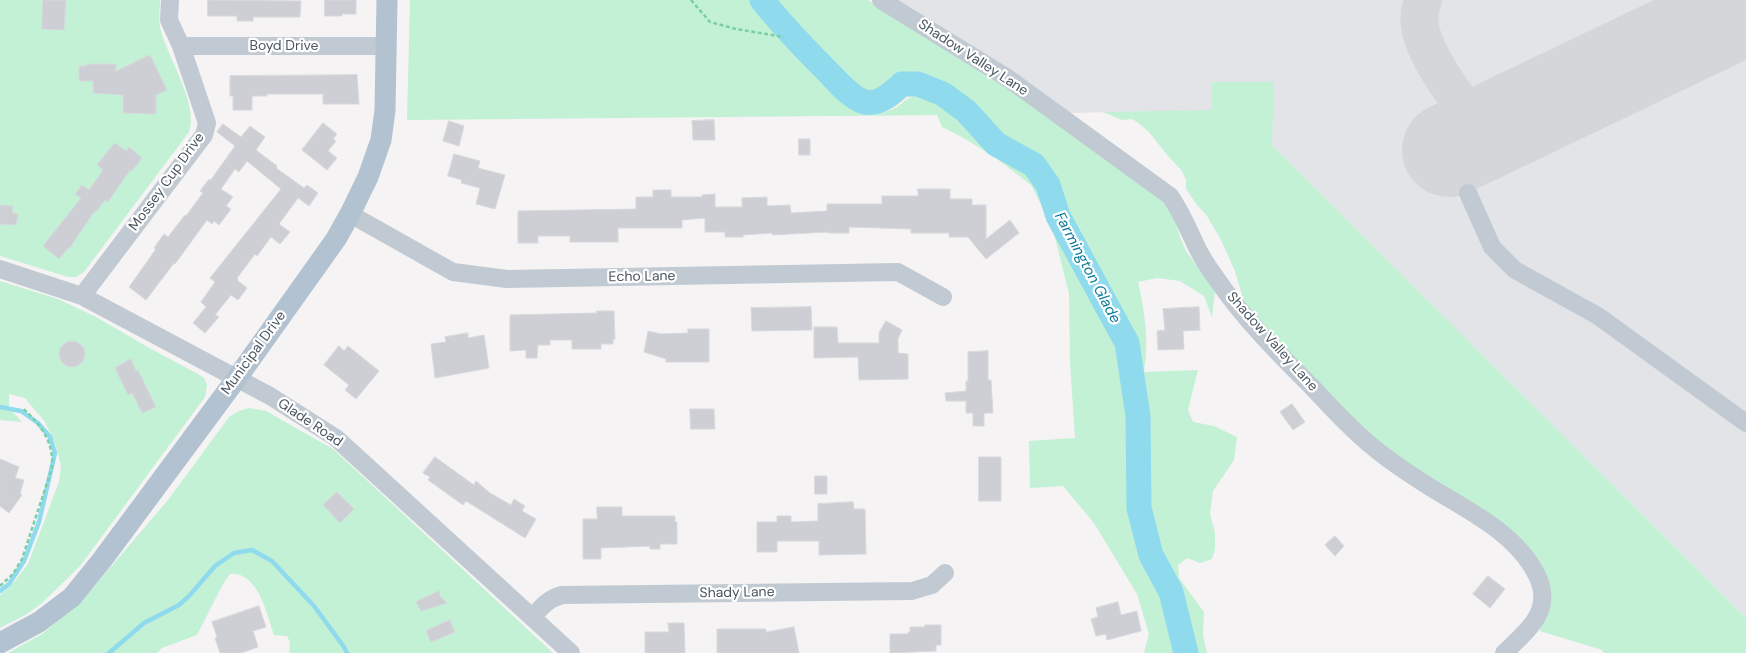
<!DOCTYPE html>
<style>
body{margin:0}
canvas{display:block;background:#f5f3f3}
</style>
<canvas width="1746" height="653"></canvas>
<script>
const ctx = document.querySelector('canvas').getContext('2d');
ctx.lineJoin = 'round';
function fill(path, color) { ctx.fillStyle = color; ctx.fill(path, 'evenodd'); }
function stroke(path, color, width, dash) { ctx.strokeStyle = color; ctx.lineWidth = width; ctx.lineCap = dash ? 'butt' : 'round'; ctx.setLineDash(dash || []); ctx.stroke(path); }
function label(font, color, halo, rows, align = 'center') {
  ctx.font = font + ' "DM Sans",sans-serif'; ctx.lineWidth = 4.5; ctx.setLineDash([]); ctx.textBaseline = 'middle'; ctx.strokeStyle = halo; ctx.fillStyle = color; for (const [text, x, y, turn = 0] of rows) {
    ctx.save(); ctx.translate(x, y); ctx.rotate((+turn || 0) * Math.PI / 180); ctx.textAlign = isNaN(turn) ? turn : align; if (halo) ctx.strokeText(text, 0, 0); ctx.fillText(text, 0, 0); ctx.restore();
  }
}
const airport = new Path2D(`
 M893,0h853v618l-474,-473 1,-63 -61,28 -146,3z`);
const green = new Path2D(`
 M0,0h160c0,10 -2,22 1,31 7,27 38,74 28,101l-105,140 -8,5h-8l-68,-21z
 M410,0h347l35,44 44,48 60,16 11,-9 10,-4h8l25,9 7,10 20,19 22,16 31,18 16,19 12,35 66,125 6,25 6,45v93l12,50 16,30 9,23 6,23 2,18h-37l5,-19 -12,-40 -43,-71 -31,-37 -33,2 -1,-47 46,-3 -5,-75 -1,-69 -17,-68 -21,-41 -35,-27 -34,-21 -20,-10 -5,-12 -530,5z
 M766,0h102l139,86 153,112 14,19 6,20 6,14 29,40 -3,26 -8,-21 -24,-15 -23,-3 -19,4c7,31 11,58 6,90l54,-2 -10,40 5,12 21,4 23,11 -3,23 -21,31 -3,23 5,19v16l-3,10 -12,4 -13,-5 -9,7 1,13 25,34 -1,23 4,18h-17v-7l-18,-62 -18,-29 -12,-48 -3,-91 -10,-74 -67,-125 -13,-36 -13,-17 -36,-20 -19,-20 -13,-19 -36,-24 -45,1 -9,7 -9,1 -11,-2 -10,-8 -23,-25 -52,-46z
 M1212,82h62l-2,63 474,473v35h-142l-2,-3 -62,-19 10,-33 -10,-30 -146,-113 -61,-55 -87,-91 -11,-38 -14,-31 -14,-24 -10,-11 -11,-16v-9l-4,-9 -14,-15 -19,-24 -12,-10 -5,-3 -10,1 -19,-8 109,-2z
 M0,281l58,18 38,18 55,32 47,25 6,4 3,7 -2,12 -125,169 -38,37 -15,11 -27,14v-33l15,-14 13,-17 31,-82 2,-16 -5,-20 -11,-24 -20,-24 -16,-4v14l13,14 -22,-2z
 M249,408l17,3 67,38 220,204h-262l-2,-1 1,-10 -3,-6 -13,-1c-7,-20 -16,-64 -44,-61l-7,10 -26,51 -35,13 -5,5h-149l34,-19 43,-37 83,-97 61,-83 10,-6z`);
const sand = new Path2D(`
 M757,0h9l7,9 52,46 23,25 10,8 11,2 9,-1 9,-7 22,-7 23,6 36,24 13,19 19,20 36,20 13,17 13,36 67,125 10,74 3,91 12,48 18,29 18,62v7h-9l-2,-18 -6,-23 -9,-23 -16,-30 -12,-50v-93l-6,-45 -6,-25 -66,-125 -12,-35 -16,-19 -31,-18 -42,-35 -7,-10 -14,-6 -11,-3h-8l-10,4 -11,9 -11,4h-15l-13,-6 -21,-14 -44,-48z`);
const stream = new Path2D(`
 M0,407l21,4 17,12 12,14 5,16 -16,69 -15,39 -15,23 -9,7
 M109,653l35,-30 35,-18 10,-9 26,-30 19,-13 18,-3 20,11 42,45 30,41 3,6`);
const river = new Path2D(`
 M762,0c20,25 42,48 65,71 9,9 22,25 35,30 15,6 29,-7 40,-17h16l25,10 23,17 30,33 38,21 14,20 10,31 69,127 11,73 1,92 12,47 20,37 15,61`);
const taxiway = new Path2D(`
 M1423,0c-3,9 -5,17 -3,26 3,23 34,75 54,87 12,7 28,5 41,4`);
const runway = new Path2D(`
 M1449,150l297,-142`);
const building = new Path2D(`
 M43,0h23l-2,30 -22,-1z
 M208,0l93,1 -1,16h-47v4h-16v-5h-29z
 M325,0h31v14h-14v2h-17z
 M150,55l17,35 -11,5v19l-33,-1v-18l-30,-2v-12h-14v-15h8v-2h29v7z
 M357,75l2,29h-36v-10h-56v2h-15v14h-19v-14h-3v-20z
 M714,120l1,20h-22l-1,-19z
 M449,121l15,5 -5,20 -16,-5z
 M323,123l14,11 -4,5 3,2 -8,10 9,7 -10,12 -25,-20z
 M223,124l18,13 9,-11 15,11 -9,13 21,16 -1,2 28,20 3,-3 11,8 -9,13 -11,-8 -19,26 11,8 -10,12 -9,-7 -14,19 -2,-2 -18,24 1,1 -1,1 10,8 -9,12 -7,-5 -16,20 4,2 -14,16 -12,-10 13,-16 -5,-5 14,-20 -5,-4 71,-89 -34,-28 -8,11 -4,-3 -14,20 12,8 -7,9 5,3 -12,16 -5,-4 -2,3 -5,-4 -32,44 -1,-1 -28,37 -17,-13 27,-38 -2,-1 10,-14 4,3 17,-22 1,1 17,-23 -3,-2 9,-12 1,2 25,-35 -18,-14z
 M799,139h11v16h-11z
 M115,143l11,8 3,-4 13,11 -10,13 -2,-1 -22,32 -3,-2 -9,12h-2l-25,37 -1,-1 -9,11 -16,-13 38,-48 -6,-4 7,-9 7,5 14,-20 -6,-5z
 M454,154l26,7 -2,7 27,7 -10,34 -19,-5 4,-16 -19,-5 1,-3 -14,-4z
 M918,189h32v10h22v6h14v34l24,-19 9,13 -33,26 -18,-22h-19v-4h-38v-4l-62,-2v6h-21v-1l-56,3v-2l-29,2v2h-18v-5h-20v-14l-23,2v8h-64v14h-48v-6h-32v7h-20v-32l118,-2v-12h17v-7h18v7h31v-2l13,-1v13h27v-9l25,-1v9l23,-1 1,8 36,-2v-7h55v-8h36z
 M0,205l13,1 -1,7 6,1 -2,11 -16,-1z
 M811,307l1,23 -60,1 -1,-23z
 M1199,307l1,23 -17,1 1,18 -26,1 -1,-19 8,-1 -2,-21z
 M597,311h17l1,28h-2v5h-12v5h-29v-9h-22v5h-12l-1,13h-11v-8l-16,1v-36l87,-2z
 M886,321l16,9 -4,9v14l10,1v25l-49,1 -1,-23 -44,1v-31h23l1,16h41v-10z
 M688,329h21v33h-43v-3l-22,-7 4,-21 13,3 27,-1z
 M468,333v5l16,-3 5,33 -54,10 -4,-34 15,-2 -1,-5z
 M59 354a13 13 0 1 1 26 0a13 13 0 1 1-26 0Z
 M339,346l5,5 4,-5 31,25 -23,28 -11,-9 4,-5 -25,-20z
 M988,351v29h3l2,33h-9v13h-11v-13h-7v-12h-20l-1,-8 21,-2v-10h2v-29z
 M131,359l5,12 2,-1 18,37 -14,6 -10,-20 -4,2 -13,-27z
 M1292,404l13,18 -12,8 -13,-18z
 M690,409h24l1,20h-24z
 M435,457l39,28 2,-4 14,12 21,12 3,-6 11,7 -3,5 14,8 -11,19 -59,-37 -3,4 -35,-25 2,-3 -7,-4z
 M979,457h22v44h-22z
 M0,459l19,8 -4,11 9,2 -4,14 2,1 -13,18 -9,-7z
 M815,476h12v18h-12z
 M337,492l17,17 -14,14 -17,-18z
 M853,502l1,7h11l1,45 -47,1v-14h-42v11h-20v-30h20v-6h14v6l27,-1v-17z
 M597,507h25v9h53v6h2v22h-17v5h-10v-3l-49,2v11h-18v-40h14z
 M1335,536l9,10 -9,10 -10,-11z
 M1488,576l17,13 -15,19 -17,-14z
 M439,591l1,5 7,7 -26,8 -5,-9z
 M1118,602l3,13 16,-4 4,20 -34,9 -1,-6 -10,2 -5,-17 7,-2 -2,-9z
 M259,606l7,21 -13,4 5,16 -17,6h-21l-5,-15 2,-1 -5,-15z
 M450,620l5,12 -24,10 -5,-11z
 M668,623h16l1,30h-40v-21h24z
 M925,625h16v20h-5v6l-46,2v-19h18v-2h2v-5h15z
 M794,627l5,26h-82v-24h49v3z`);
const path = new Path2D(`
 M691,0l19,22 26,7 48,8
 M0,586l13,-12 9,-15 30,-91c2,-26 -11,-44 -30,-60`);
const minor = new Path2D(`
 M881,0l128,79 161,117c10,14 16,28 23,43 6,14 14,27 23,39 27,40 61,74 95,108 20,21 39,43 62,61 15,13 32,24 49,35 41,27 97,50 117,98 13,33 -14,53 -35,73
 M181,46h206
 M1468,193l24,54 23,23 83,46 148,107
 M350,214l103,58 54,7 391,-7 45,25
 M0,269l82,27 188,100 66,42 235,215
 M82,296l122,-161 3,-12 -26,-77 -12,-26 1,-20
 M533,617c9,-11 15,-18 29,-22l350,-4 20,-6 13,-12`);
const major = new Path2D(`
 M0,643l39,-21 33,-25 30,-37 135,-182 99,-139 14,-25 18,-37 13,-37 4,-30 2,-110`);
const streetNames = [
 ["Boyd Drive",284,46],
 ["Shadow Valley Lane",973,58,33],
 ["Mossey Cup Drive",167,182,-54],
 ["Echo Lane",642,277,-1],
 ["Shadow Valley Lane",1272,342,48],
 ["Municipal Drive",254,353,-54],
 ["Glade Road",310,423,34],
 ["Shady Lane",737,593,-1]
];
const waterNames = [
 ["Farmington Glade",1087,268,62]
];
fill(airport, '#e2e4e7');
fill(green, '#c3f1d5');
fill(sand, '#f5f0e5');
stroke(stream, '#90daee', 4.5);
stroke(river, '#90daee', 25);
stroke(taxiway, '#d5d6d8', 38);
stroke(runway, '#d5d6d8', 94);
fill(building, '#cdcfd5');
stroke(building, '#d7d9de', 1);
stroke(path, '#7ad0a6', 2.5, [4, 2.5]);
stroke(minor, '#c1cad2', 18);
stroke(major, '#b3c2d1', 21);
label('14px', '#4a5661', '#fff', streetNames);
label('italic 15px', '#0c7c9b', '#fff', waterNames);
</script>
